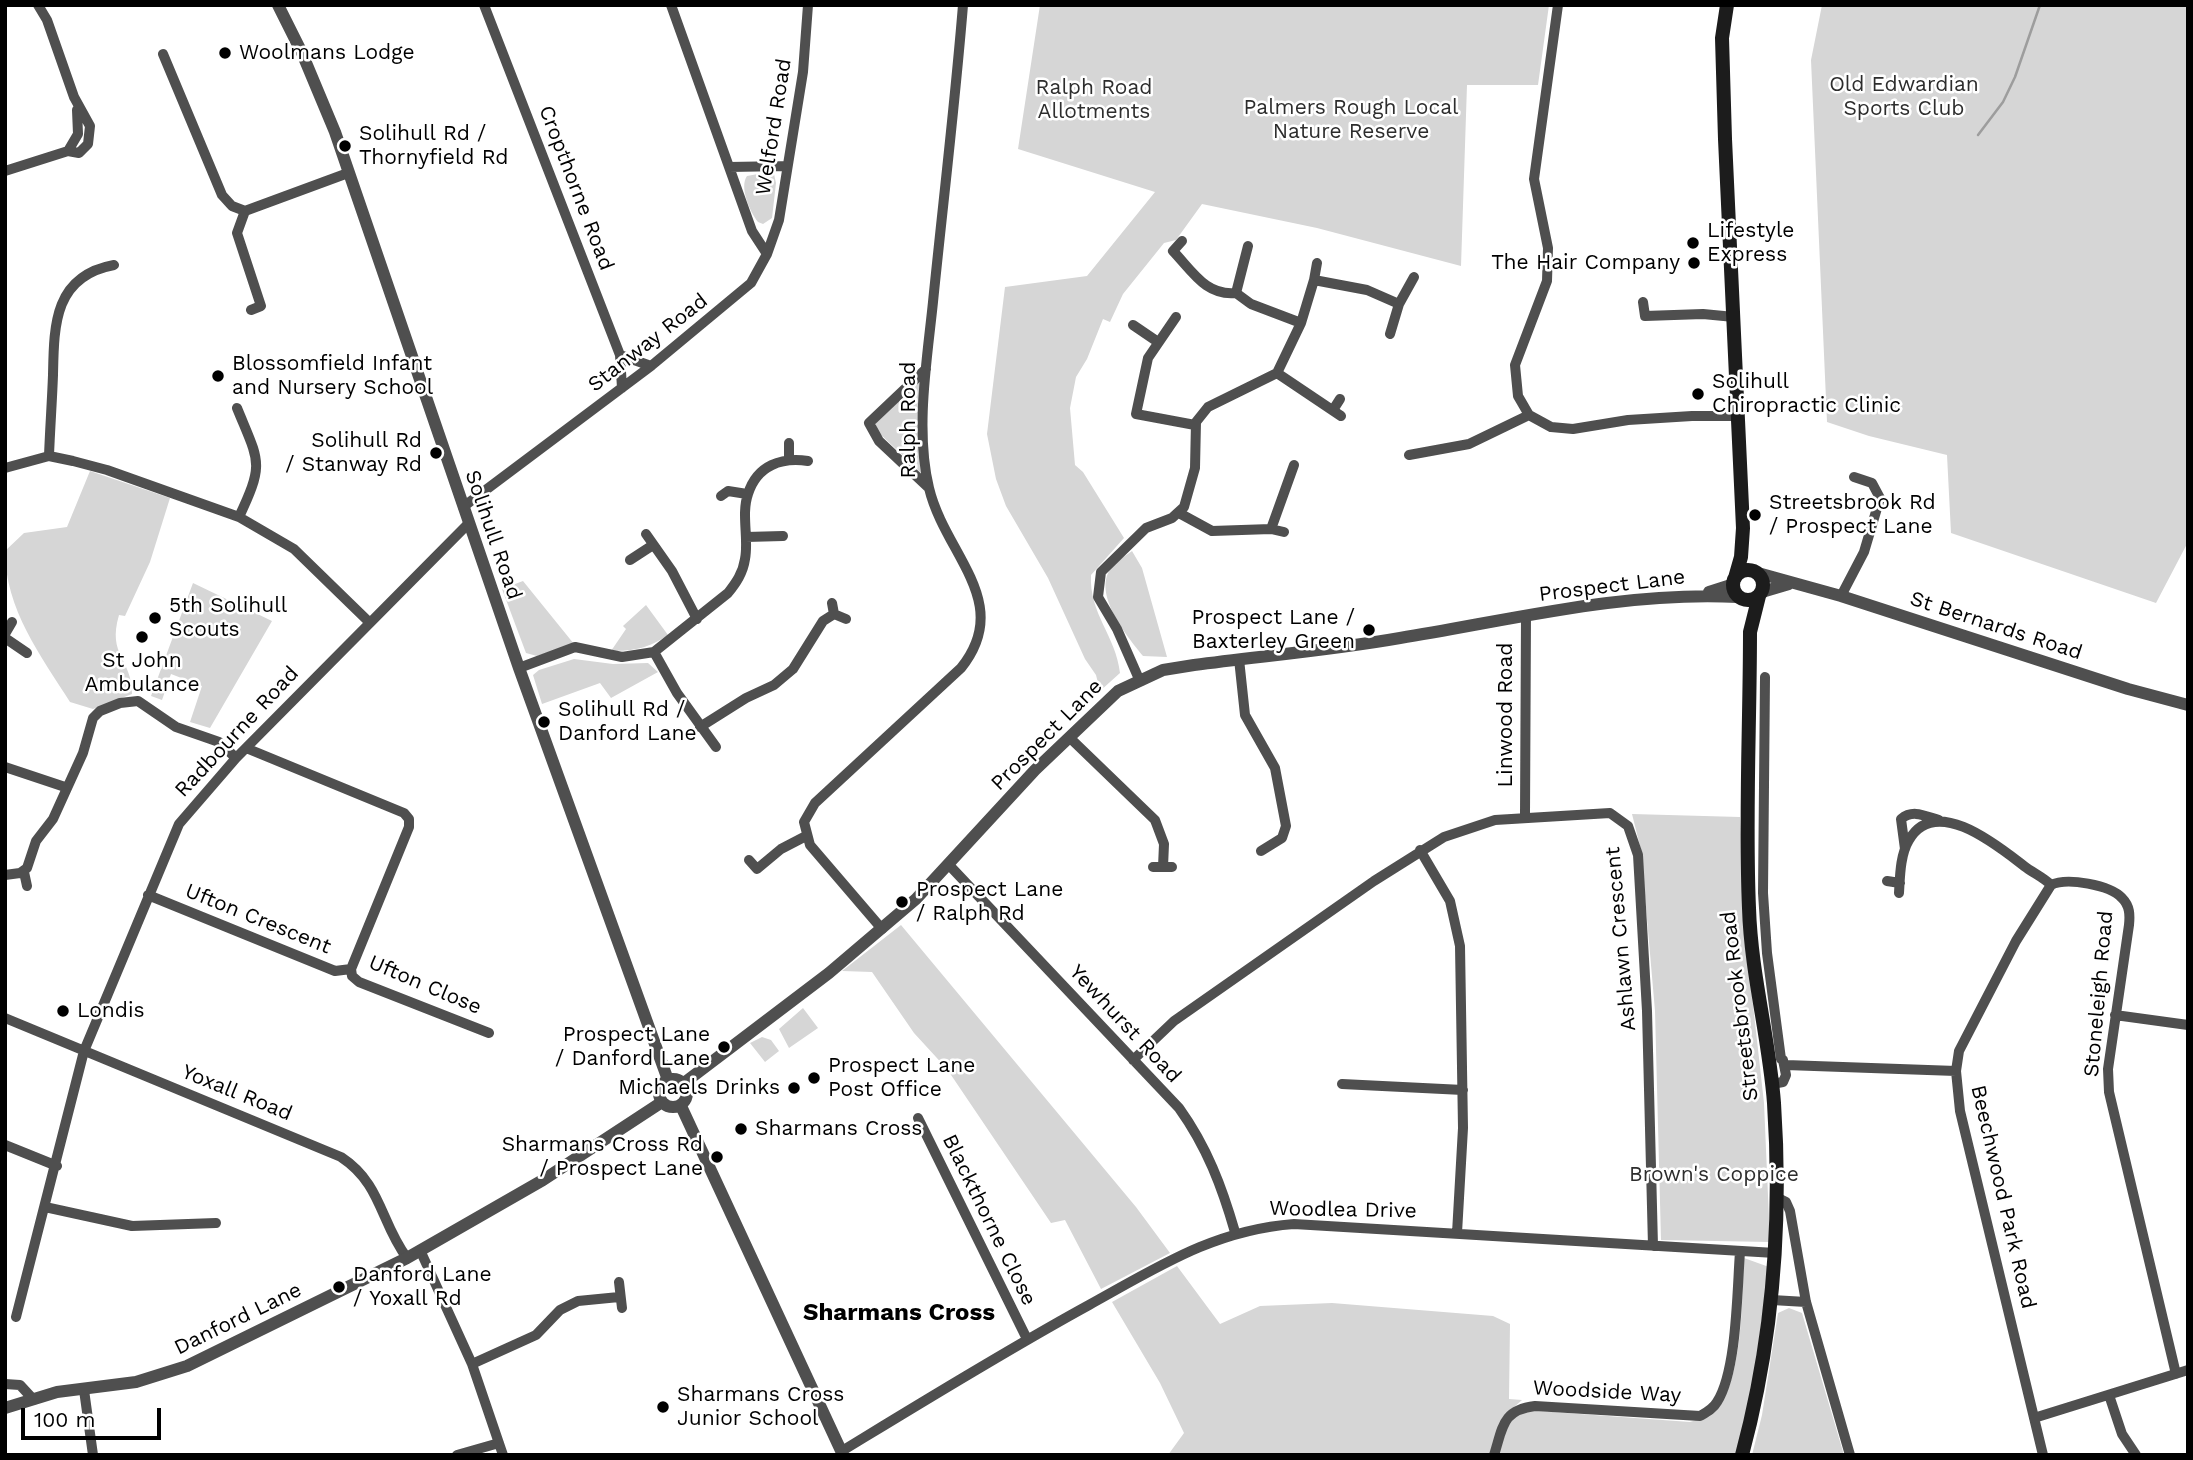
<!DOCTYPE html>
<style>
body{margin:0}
#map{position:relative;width:2193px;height:1460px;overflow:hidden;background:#fff;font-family:"Work Sans",sans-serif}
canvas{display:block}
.frame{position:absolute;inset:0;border:7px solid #000;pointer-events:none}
.scale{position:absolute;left:21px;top:1408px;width:140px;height:32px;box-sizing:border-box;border:4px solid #000;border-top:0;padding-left:9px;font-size:21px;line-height:24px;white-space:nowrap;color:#000;-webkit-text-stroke:5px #fff;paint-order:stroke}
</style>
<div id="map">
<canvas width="2193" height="1460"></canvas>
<div class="frame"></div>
<div class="scale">100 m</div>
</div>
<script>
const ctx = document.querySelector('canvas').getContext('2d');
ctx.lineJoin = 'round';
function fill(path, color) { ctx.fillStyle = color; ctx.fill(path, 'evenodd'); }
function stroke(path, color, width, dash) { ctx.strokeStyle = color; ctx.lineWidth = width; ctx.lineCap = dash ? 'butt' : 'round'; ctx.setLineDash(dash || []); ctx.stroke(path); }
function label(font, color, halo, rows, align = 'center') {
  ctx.font = font + ' "Work Sans",sans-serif'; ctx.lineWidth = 5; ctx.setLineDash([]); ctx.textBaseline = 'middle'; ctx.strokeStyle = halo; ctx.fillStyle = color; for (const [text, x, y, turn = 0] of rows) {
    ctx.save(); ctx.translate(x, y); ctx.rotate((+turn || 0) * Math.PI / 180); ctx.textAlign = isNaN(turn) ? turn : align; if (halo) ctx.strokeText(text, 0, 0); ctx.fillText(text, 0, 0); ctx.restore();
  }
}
const green = new Path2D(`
 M1040,5h509l-11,80h-71l-6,181 -144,-38 -115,-24 -26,36 -12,3 -41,51 -13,28 -7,-3 -16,40 -11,18 -6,31 5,57 8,7 41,66 -33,37c-2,39 25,61 29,98l-20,18 -4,-16 -11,-16 -37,-81 -42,-72 -10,-27 -9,-45 18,-147 82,-11 68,-84 -137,-43z
 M1822,5h366v537l-32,61 -205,-70 -4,-78 -78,-19 -42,-14 -16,-362z
 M758,174h16l2,9 -4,35 -9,6 -5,-2c-8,-10 -19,-35 -11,-46z
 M915,383h6l-4,40 4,50 -45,-43v-8z
 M90,471l80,27 -20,64 -25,54 -6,-1c-12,41 13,43 13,79l-39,15 -23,-7c-29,-46 -65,-93 -65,-151l19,-18 43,-6z
 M1132,551l10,17 25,89 -24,-1c-16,-20 -51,-62 -32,-88 4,-6 14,-12 21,-17z
 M523,581l51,63 -37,12 -11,-3 -24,-64z
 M193,583l79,38 -62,107 -20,-6 12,-36 -31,-12 -9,26 -11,-4z
 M646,605l22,30c-19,13 -34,16 -57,16l15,-22 -3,-3z
 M574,659l39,5 35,-1 10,9 -47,26 -11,-15 -58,21 -9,-29 6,-5z
 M1632,814l108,3 8,143 16,143 6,139 -109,-2 -6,-229 -14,-161z
 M901,925l235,282 34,46 -69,36 -36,-69 -14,3 -104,-154 -33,-36 -42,-61 -30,-1z
 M803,1008l15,20 -29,20 -10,-19z
 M762,1037l9,3 8,11 -14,11 -15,-19z
 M1744,1258l25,9 -19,137 -14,51h-238l12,-36 15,-9 165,12c8,-3 19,-5 25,-11 28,-27 27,-115 29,-153z
 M1177,1266l43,58 40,-18 72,-3 161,13 17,8 -1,75 13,1 -19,17 -14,38h-321l16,-22 -24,-50 -48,-81z
 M1789,1308l13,5 42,142h-92l10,-40 16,-102z`);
const stream = new Path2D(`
 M1978,135l25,-33 12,-25 25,-72`);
const minor = new Path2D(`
 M484,5l136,350 2,33
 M671,5l81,226 15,23
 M1558,5l-24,174 14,69 -1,33 -32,84 3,31 11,19 22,12 22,2 55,-9 64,-4h46
 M163,54l59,141 10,11 13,5 103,-38
 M68,151l10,-17 -1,-24
 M729,167l58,-1
 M5,171l63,-20 11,2 9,-9 2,-18 -16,-29 -27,-77 -9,-15
 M245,211l-8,22 24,73 -10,4
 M1182,241l-9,10c20,21 33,45 63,42l12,-47
 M1317,263l-3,17 53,10 32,14 -9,30
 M1236,293l15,11 50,19
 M1643,302l2,14 58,-2 31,3
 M1399,304l15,-27
 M1176,317l-28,41 -12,56 59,11
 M1133,325l25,17
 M620,355l31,11
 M926,369l-57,54 10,18 50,47
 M1277,373l64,43
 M237,408c22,54 28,54 2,109
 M1333,410l7,-11
 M789,443v15
 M1409,455l60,-11 60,-29
 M49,456c1,-27 3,-54 4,-81 1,-50 1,-99 61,-110
 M5,468l44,-12 24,5 34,9 132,47 55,32 74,72
 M721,496l7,-5 19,3
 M463,507l188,-141 100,-83 16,-29 12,-34 24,-148 5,-67
 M1179,513l33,18 59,-2 13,3
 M1271,529l23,-64
 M646,534l26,37 25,48
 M746,537l37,-1
 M630,560l23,-15
 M1841,596l23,-44 16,-54 -8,-15 -18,-6
 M832,603l2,11 12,5
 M5,634l7,-12
 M5,638l22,15
 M654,652l23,41 39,54
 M1239,659l6,56 30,53 11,58 -4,12 -21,13
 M519,668l56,-21 47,10 32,-5 74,-59c8,-10 15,-20 17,-34 4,-20 -4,-45 3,-65 9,-29 34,-37 60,-33
 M1765,677l-2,216 4,60 14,106
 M1139,679l-22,-50 -19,-32 3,-25 45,-44 26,-10 12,-11 11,-39 1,-46 12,-15 69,-34 24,-50 13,-43
 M700,727l46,-29 28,-13 19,-16 30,-48 11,-7
 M1070,738l85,82 9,24 -1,23
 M5,767l60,20
 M1525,815l1,-200
 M1905,849l-4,-30c12,-10 24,-3 38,1
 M1420,850l30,51 10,45 3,182 -6,105
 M749,860l8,9 24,-20 25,-13
 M950,866l229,242c28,39 43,79 56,124
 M1153,867h19
 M24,872l3,14
 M5,875l15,-2 7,-5 9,-27 17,-22 30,-66 10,-35 7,-7 20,-8 18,-2 38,26 43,15 17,16
 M1887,881l13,2
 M1899,893c1,-16 1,-38 10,-53 26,-46 89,6 115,26 9,7 19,11 27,19 16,-8 59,0 71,13 8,8 8,17 7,27l-21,144 1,23 67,282
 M148,895l187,76 16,-2 58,-142v-8l-5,-6 -158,-65
 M882,929l-72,-84 -6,-23 11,-19 146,-135c53,-66 -16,-113 -32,-180 -14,-58 -2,-127 4,-186 10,-99 22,-198 30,-297
 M351,969l1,7 7,6 130,51
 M2115,1015l73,10
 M5,1018l336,139c41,27 39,65 66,101
 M1133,1060l41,-39 200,-140 70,-44 51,-17 115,-7 18,13 10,29 9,156 6,235
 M1786,1065l170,6
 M1342,1084l121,6
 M1772,1084l11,-2 3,-7 -3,-15
 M918,1118l109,221
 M5,1145l52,21
 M1776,1197l10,5 4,9 16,91 44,153
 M45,1207l87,19 84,-3
 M420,1250l52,114 31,91
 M619,1282l3,26
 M1772,1300l34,2
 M16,1317l68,-266 95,-227 57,-66 232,-234
 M472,1364l64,-29 24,-25 18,-9 41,-4
 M5,1384l15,1 12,13
 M84,1390l9,65
 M2109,1395l13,39 14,21
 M2034,1418l154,-48
 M842,1451c82,-50 163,-100 247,-146 69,-38 125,-75 205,-81l481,29
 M457,1455l42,-12
 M1494,1455c9,-28 8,-45 41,-49l165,10c7,-4 13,-7 17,-14 20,-31 20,-111 23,-150
 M2043,1455l-83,-344 -4,-40 3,-20 57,-110 35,-56`);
const tertiary = new Path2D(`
 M278,5l24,48 33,79 184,536 149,412
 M1758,573l83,23 287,93 60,16
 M1709,592l25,-8
 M1762,592l27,-8
 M659 1093a14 14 0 1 1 28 0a14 14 0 1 1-28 0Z
 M684,1083l145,-110 87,-74 119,-129 83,-79 45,-21 31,-5c68,-9 138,-15 206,-27 111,-18 224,-47 338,-41
 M681,1106l162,349
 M5,1408l52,-16 79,-10 51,-16 220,-108 136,-78 119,-78`);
const secondary = new Path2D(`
 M1727,5l-5,33 3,101 18,389 -2,29 -6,21
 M1733 585a15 15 0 1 1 30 0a15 15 0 1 1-30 0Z
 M1742,1455c31,-115 40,-234 32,-352 -5,-66 -23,-129 -25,-195 -4,-92 1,-184 1,-276l9,-36`);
const markers = [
 [225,53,7,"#000"],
 [345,146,7,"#000"],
 [1693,243,7,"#000"],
 [1694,263,7,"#000"],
 [218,376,7,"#000"],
 [1698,394,7,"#000"],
 [436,453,7,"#000"],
 [1755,515,7,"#000"],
 [155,618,7,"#000"],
 [1369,630,7,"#000"],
 [142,637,7,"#000"],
 [544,722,7,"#000"],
 [902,902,7,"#000"],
 [63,1011,7,"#000"],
 [724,1047,7,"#000"],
 [814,1078,7,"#000"],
 [794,1088,7,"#000"],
 [741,1129,7,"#000"],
 [717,1157,7,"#000"],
 [339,1287,7,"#000"],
 [663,1407,7,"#000"]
];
const poiNames = [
 ["Woolmans Lodge",239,53],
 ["Solihull Rd /",359,134],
 ["Thornyfield Rd",359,158],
 ["Lifestyle",1707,231],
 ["Express",1707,255],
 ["The Hair Company",1680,263,"right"],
 ["Blossomfield Infant",232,364],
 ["and Nursery School",232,388],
 ["Solihull",1712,382],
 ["Chiropractic Clinic",1712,406],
 ["Solihull Rd",422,441,"right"],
 ["/ Stanway Rd",422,465,"right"],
 ["Streetsbrook Rd",1769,503],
 ["/ Prospect Lane",1769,527],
 ["5th Solihull",169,606],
 ["Scouts",169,630],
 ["Prospect Lane /",1355,618,"right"],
 ["Baxterley Green",1355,642,"right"],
 ["St John",142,661,"center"],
 ["Ambulance",142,685,"center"],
 ["Solihull Rd /",558,710],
 ["Danford Lane",558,734],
 ["Prospect Lane",916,890],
 ["/ Ralph Rd",916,914],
 ["Londis",77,1011],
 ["Prospect Lane",710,1035,"right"],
 ["/ Danford Lane",710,1059,"right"],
 ["Prospect Lane",828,1066],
 ["Post Office",828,1090],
 ["Michaels Drinks",780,1088,"right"],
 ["Sharmans Cross",755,1129],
 ["Sharmans Cross Rd",703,1145,"right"],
 ["/ Prospect Lane",703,1169,"right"],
 ["Danford Lane",353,1275],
 ["/ Yoxall Rd",353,1299],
 ["Sharmans Cross",677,1395],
 ["Junior School",677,1419]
];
const parkNames = [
 ["Old Edwardian",1904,85],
 ["Sports Club",1904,109],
 ["Ralph Road",1094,88],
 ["Allotments",1094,112],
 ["Palmers Rough Local",1351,108],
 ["Nature Reserve",1351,132],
 ["Brown's Coppice",1714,1175]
];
const streetNames = [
 ["Welford Road",774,127,-81],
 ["Cropthorne Road",576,188,69],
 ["Stanway Road",648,343,-38],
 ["Ralph Road",909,420,-90],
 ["Solihull Road",493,535,71],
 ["Prospect Lane",1612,586,-7],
 ["St Bernards Road",1996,626,18],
 ["Linwood Road",1506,715,-90],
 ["Radbourne Road",237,732,-47],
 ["Prospect Lane",1047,735,-45],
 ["Ufton Crescent",258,919,22],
 ["Ashlawn Crescent",1621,939,-95],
 ["Ufton Close",425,985,23],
 ["Stoneleigh Road",2099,994,-85],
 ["Streetsbrook Road",1740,1006,-97],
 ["Yewhurst Road",1125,1024,47],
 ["Yoxall Road",237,1093,22],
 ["Beechwood Park Road",2003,1197,77],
 ["Woodlea Drive",1343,1210,1],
 ["Blackthorne Close",989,1220,64],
 ["Danford Lane",238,1319,-26],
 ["Woodside Way",1607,1392,3]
];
const quarterNames = [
 ["Sharmans Cross",899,1313]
];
fill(green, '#d6d6d6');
stroke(stream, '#9d9d9d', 2.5);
stroke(minor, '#4f4f4f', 10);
stroke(tertiary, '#4f4f4f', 12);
stroke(secondary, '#1c1c1c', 14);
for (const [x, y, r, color] of markers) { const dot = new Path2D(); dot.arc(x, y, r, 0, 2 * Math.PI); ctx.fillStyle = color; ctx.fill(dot); stroke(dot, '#fff', 2.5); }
label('21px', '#000', '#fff', poiNames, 'left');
label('21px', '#2d2d2d', '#fff', parkNames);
label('21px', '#000', '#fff', streetNames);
label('bold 24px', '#000', '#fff', quarterNames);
</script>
